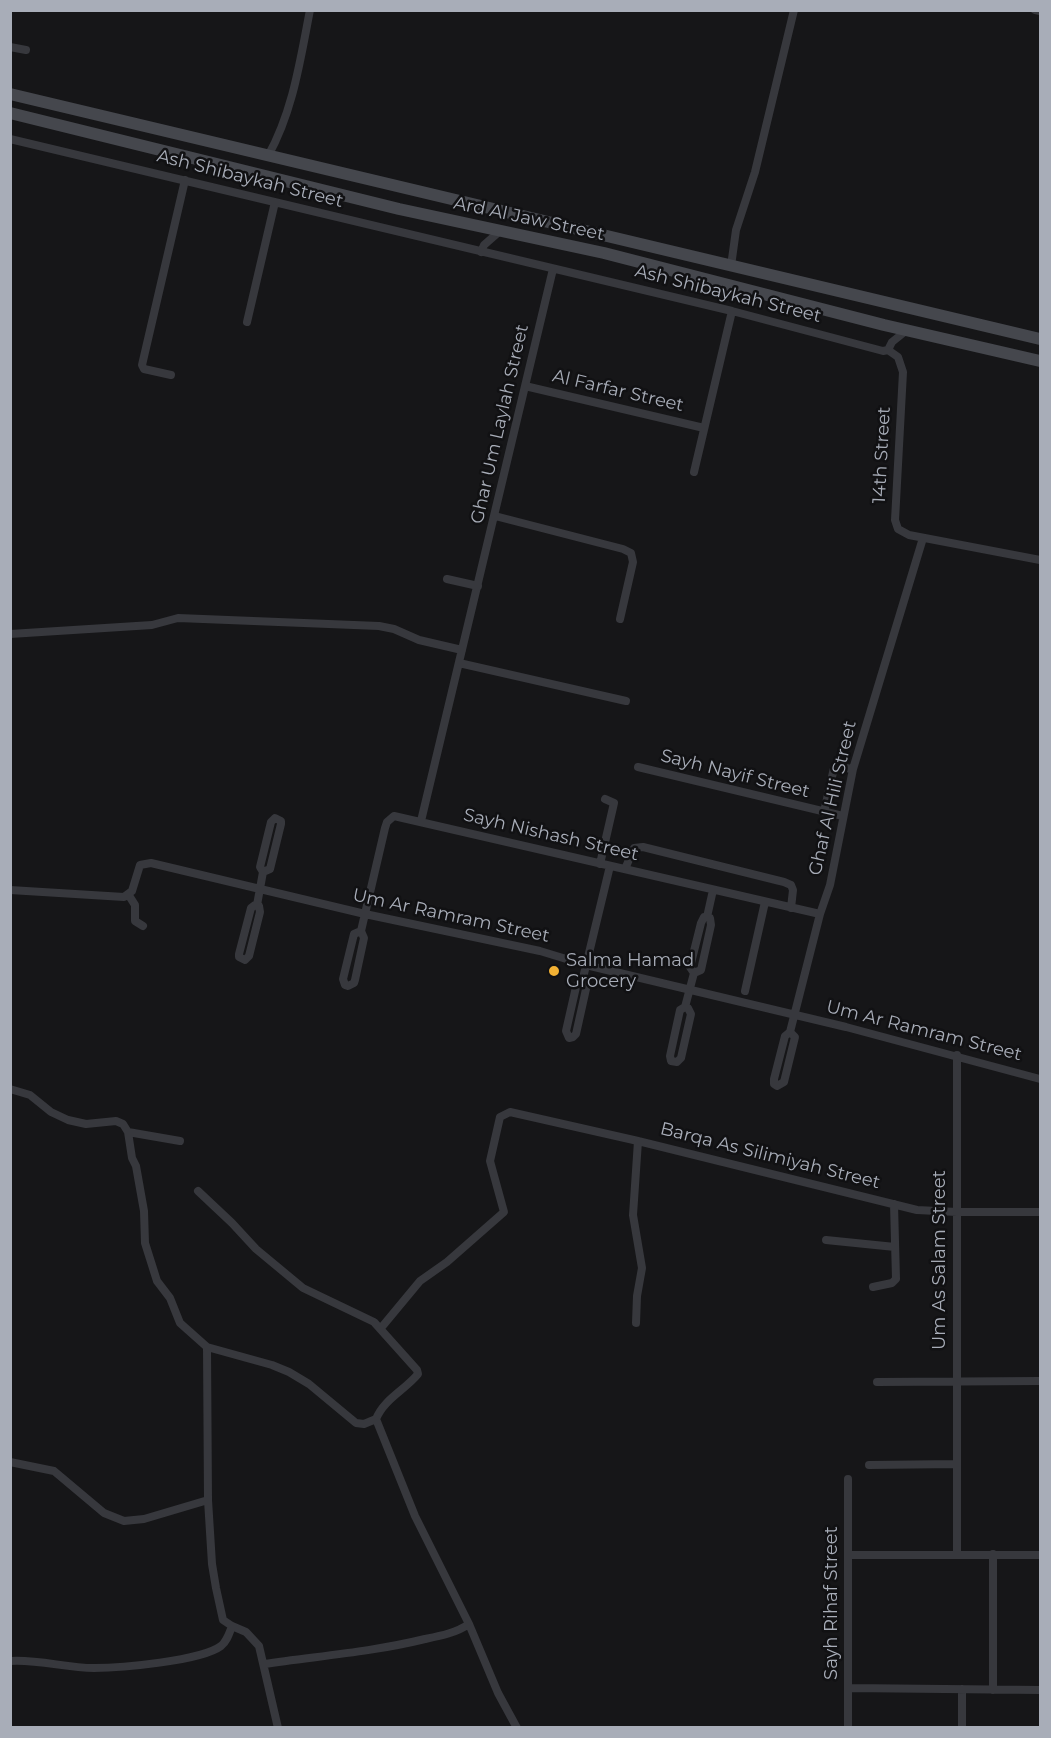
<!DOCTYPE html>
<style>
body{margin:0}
#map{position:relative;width:1051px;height:1738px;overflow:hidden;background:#161618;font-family:Montserrat,sans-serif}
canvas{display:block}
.frame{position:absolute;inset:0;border:12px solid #a8adb8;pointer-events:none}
</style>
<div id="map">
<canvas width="1051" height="1738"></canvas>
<div class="frame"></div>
</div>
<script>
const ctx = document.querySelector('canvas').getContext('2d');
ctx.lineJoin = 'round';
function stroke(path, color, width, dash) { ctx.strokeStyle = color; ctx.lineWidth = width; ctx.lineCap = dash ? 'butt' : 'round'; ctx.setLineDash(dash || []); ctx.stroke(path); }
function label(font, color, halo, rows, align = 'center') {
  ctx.font = font + ' Montserrat,sans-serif'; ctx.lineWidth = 5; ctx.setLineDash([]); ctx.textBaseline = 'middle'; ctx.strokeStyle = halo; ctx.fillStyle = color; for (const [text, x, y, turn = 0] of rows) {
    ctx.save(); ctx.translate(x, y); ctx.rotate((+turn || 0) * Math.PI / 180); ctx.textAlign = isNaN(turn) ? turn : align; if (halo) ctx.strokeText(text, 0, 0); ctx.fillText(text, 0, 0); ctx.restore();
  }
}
const minor = new Path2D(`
 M1035,10l5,1
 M10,47l16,3
 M10,139l722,172 151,40 5,-1 4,-8 15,-12
 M268,156c25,-45 32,-95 42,-146
 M481,252l3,-7 16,-14
 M731,266l5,-36 19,-58 39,-162
 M247,322l28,-120
 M888,350l10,7 5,15 -8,148 3,9 11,6 131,25
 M171,375l-27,-6 -2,-4 43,-185
 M525,386l179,42
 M694,472l38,-161
 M495,516l128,33 8,4 2,9 -13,57
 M447,579l31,7
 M10,634l142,-9 26,-7 201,8 15,3 25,11 43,10
 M459,663l167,38
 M638,767l205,49
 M824,812l10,-44 3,-1 16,2
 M275,818l6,3v3l-11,45 -7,3 -3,-5 11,-45z
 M421,821l132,-552
 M600,864l14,-61 -9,-4
 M625,869l9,-21 9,-1 141,35 7,3 2,5 -2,18
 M10,890l114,7 8,-6 8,-26 11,-2 214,51 175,37 46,14 260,62 194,52
 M128,894l7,11v16l8,5
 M255,905l4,1 1,6 -11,44 -4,4 -6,-3v-3l12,-46z
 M257,905l6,-33
 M704,917l6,1 1,7 -10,45 -7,3 -4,-6 11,-44z
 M707,917l6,-27
 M361,931l24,-103 2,-6 7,-6 426,98
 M361,931l3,7 -9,42 -1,3 -6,3 -3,-1 -2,-6 11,-45z
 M579,982l6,1 1,6 -10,45 -3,3 -4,1 -3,-7 10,-44z
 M582,982l28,-116
 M745,991l20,-89
 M685,1007l3,1 3,6 -10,44 -4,4 -6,-1 -1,-5 10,-46z
 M685,1007l9,-34
 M790,1032l30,-118 10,-29 23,-116 70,-231
 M790,1032l5,5 -11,45 -7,4 -3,-2v-5l11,-43z
 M957,1055v499
 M10,1089l20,6 21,17 17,8 18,4 30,-3 7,3 5,8 52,9
 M128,1132l4,26 4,8 8,45 1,32 12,38 13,17 10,25 27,24 1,153 4,64 4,24 7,32 9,6 14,6 13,14 19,82
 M198,1191l34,32 24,26 47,39 71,34 43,48 1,4c-13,16 -34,25 -42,45l-12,5 -8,-1 -47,-39 -20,-12 -17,-7 -65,-18
 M826,1240l69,7
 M873,1287l19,-4 4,-4 -2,-75
 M636,1323l1,-27 5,-28 -9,-53 5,-74
 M381,1328l39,-47 27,-19 57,-50 -14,-51 10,-44 10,-5 128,29 279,69 40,2h83
 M877,1382l163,-1
 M376,1419l39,97 54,108 29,69 19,35
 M10,1462l44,9 50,42 20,8 20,-2 64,-19
 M869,1465l88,-1
 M848,1479v249
 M848,1555h192
 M10,1661c28,-2 56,7 84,7 26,0 107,-7 127,-22 6,-5 8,-12 11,-20
 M264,1664c54,-8 108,-12 161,-25 15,-3 31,-6 44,-15
 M849,1688l191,2
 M993,1690v-136
 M962,1728v-39`);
const secondary = new Path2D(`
 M10,94l1030,245
 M10,113l389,96 205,44 280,72 156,36`);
const markers = [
 [554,971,6,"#f2b134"]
];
const streetNames = [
 ["Ash Shibaykah Street",250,179,14],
 ["Ard Al Jaw Street",529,219,12],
 ["Ash Shibaykah Street",728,294,14],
 ["Al Farfar Street",618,391,13],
 ["Ghar Um Laylah Street",500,424,-77],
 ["14th Street",882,455,-87],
 ["Sayh Nayif Street",735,774,14],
 ["Ghaf Al Hili Street",833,798,-77],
 ["Sayh Nishash Street",551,835,13],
 ["Um Ar Ramram Street",451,916,12],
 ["Um Ar Ramram Street",924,1031,14],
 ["Barqa As Silimiyah Street",770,1156,14],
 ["Um As Salam Street",940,1260,-90],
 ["Sayh Rihaf Street",832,1603,-90]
];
const poiNames = [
 ["Salma Hamad",566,961],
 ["Grocery",566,982]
];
stroke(minor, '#37383d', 8);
stroke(secondary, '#45474d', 12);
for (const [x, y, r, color] of markers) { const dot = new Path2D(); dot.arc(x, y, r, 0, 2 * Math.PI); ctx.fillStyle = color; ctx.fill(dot); stroke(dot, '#111113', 2); }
label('18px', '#a8adb8', '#111113', streetNames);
label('18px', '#a8adb8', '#111113', poiNames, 'left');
</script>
